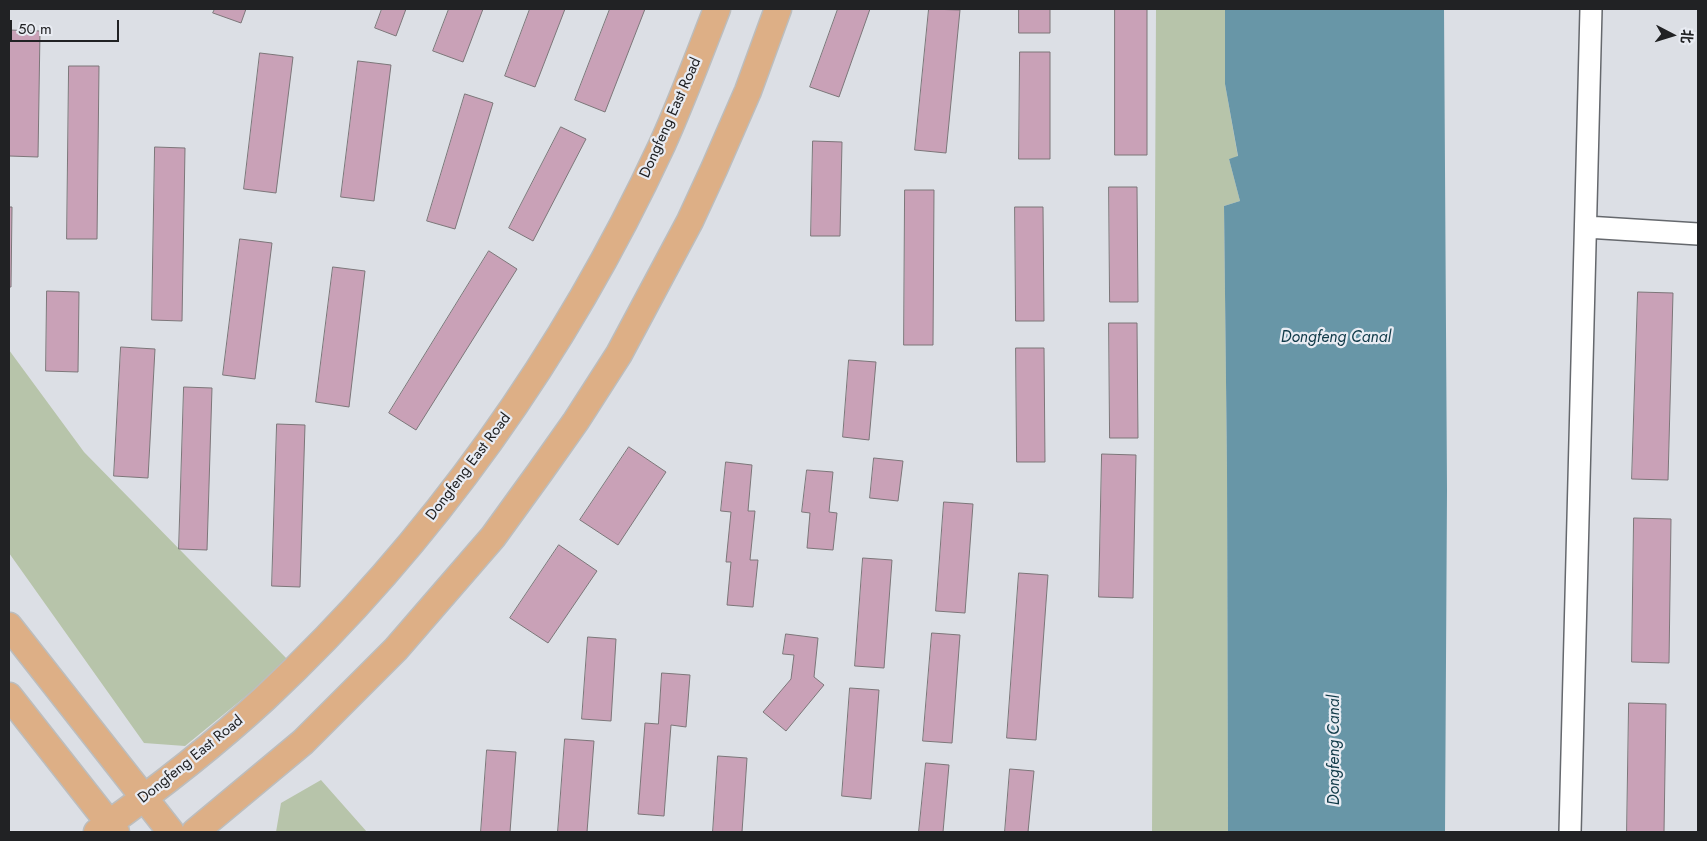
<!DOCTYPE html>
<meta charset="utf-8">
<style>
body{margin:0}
#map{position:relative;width:1707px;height:841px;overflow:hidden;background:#dcdfe5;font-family:Jost,"Noto Sans SC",sans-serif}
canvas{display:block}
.frame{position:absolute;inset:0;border:10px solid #212224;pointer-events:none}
.north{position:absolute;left:1647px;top:10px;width:50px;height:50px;-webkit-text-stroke:4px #e9ecf3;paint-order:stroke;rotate:95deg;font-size:14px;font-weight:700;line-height:20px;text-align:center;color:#212224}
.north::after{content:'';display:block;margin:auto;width:18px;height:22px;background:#212224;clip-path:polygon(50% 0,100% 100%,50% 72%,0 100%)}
.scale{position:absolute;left:10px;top:20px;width:109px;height:22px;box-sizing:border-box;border:2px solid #212224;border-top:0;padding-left:6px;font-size:15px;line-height:18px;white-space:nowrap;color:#212224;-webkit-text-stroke:4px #e9ecf3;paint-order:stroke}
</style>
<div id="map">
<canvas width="1707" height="841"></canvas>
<div class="frame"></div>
<div class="north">北</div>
<div class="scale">50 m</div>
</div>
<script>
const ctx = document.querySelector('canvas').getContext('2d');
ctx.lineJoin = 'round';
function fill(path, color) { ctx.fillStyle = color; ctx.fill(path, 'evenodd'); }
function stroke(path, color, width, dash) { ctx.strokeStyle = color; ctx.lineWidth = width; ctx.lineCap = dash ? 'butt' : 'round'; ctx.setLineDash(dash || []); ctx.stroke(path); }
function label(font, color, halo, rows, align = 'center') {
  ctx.font = font + ' Jost,sans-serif'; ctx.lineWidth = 4.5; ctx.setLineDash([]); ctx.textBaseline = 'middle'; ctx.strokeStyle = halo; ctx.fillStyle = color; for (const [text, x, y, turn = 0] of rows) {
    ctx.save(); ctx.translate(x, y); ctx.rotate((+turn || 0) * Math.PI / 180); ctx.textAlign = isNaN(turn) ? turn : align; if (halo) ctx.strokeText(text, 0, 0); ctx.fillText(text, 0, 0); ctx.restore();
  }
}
const green = new Path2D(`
 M1156,9h69v75l13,73 -9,2 11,42 -16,5 3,264 1,362h-76z
 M9,350l75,102 205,209 -104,85 -41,-3 -135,-190z
 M321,780l46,52h-91l5,-29z`);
const water = new Path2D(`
 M1225,9h219l3,481 -2,342h-217l-1,-362 -3,-264 16,-5 -11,-42 9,-3 -13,-72z`);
const building = new Path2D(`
 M215,9h31l-5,14 -28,-10z
 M382,9h24l-10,27 -21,-8z
 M449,9h34l-20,53 -30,-11z
 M530,9h35l-30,78 -30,-11z
 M610,9h35l-40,103 -30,-12z
 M838,9h32l-31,88 -29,-10z
 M929,9l31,1 -14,143 -31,-3z
 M1019,9h31v24h-31z
 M1115,9h32v146h-32z
 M9,30l31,1 -2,126 -29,-1z
 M1020,52h30v107h-31z
 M260,53l33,4 -17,136 -32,-4z
 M358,61l33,4 -17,136 -33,-4z
 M69,66h30l-2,173h-30z
 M465,94l28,9 -38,126 -28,-8z
 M561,127l25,12 -53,102 -24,-13z
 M813,141l29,1 -2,94h-29z
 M155,147l30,1 -3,173 -30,-1z
 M1109,187h28l1,115h-28z
 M905,190h29l-1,155h-29z
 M9,207h3l-1,80h-2z
 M1015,207h28l1,114h-28z
 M240,239l32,4 -17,136 -32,-4z
 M489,251l28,18 -101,161 -27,-17z
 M333,267l32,4 -16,136 -33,-5z
 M47,291l32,1 -1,80 -32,-1z
 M1638,292l35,1 -5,187 -36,-1z
 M1109,323h28l1,115h-28z
 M121,347l34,2 -7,129 -34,-2z
 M1016,348h28l1,114h-28z
 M849,360l27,2 -7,78 -26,-3z
 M184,387l28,1 -5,162 -28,-1z
 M277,424l28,1 -5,162 -28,-1z
 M629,447l37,25 -48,73 -38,-25z
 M1102,454l34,1 -3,143 -34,-1z
 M874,458l29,3 -5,40 -28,-3z
 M726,462l26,3 -4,46h7l-5,49h8l-5,47 -26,-2 4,-43h-5l5,-50 -10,-1z
 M807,470l26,2 -4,40 8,1 -4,37 -26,-2 3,-35 -8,-1z
 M944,502l29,2 -8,109 -29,-2z
 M1634,518l37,1 -2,144 -37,-1z
 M559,545l38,26 -49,72 -38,-25z
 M863,558l29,2 -8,108 -29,-2z
 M1019,573l29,2 -12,165 -29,-2z
 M932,633l28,2 -8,108 -29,-2z
 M786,634l32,4 -4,39 10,8 -38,46 -23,-19 28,-33 3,-24 -11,-1z
 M588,637l28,2 -5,82 -29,-2z
 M662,673l28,2 -4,52 -15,-2 -7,91 -26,-2 7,-91 13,1z
 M850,688l29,2 -8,109 -29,-3z
 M1629,703l37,1 -2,128h-37z
 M565,739l29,2 -7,91h-29z
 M487,750l29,2 -6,80h-29z
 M718,756l29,2 -5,74h-29z
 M926,763l23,2 -6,67h-24z
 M1010,769l24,2 -6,61h-23z`);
const minor = new Path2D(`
 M1586,227l112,7
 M1570,832l21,-823`);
const major = new Path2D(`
 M9,626l162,206
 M9,696l107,136
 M97,832c58,-41 116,-86 168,-134 167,-156 301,-346 397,-553 20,-44 37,-90 55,-136
 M195,832l108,-90 93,-93 97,-112 47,-65 36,-51 43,-67 71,-133 24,-52 34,-78 30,-82`);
const streetNames = [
 ["Dongfeng East Road",671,118,-66],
 ["Dongfeng East Road",469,467,-53],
 ["Dongfeng East Road",191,760,-39]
];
const waterNames = [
 ["Dongfeng Canal",1336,338],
 ["Dongfeng Canal",1335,750,-90]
];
fill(green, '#b7c4aa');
fill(water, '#6896a7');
fill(building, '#c9a1b7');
stroke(building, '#7c7679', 1);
stroke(minor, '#65686d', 24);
stroke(major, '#bcbdbd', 29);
stroke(minor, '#fff', 21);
stroke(major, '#ddaf86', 26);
label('15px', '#212224', '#e9ecf3', streetNames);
label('italic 16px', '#103a48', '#e9ecf3', waterNames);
</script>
